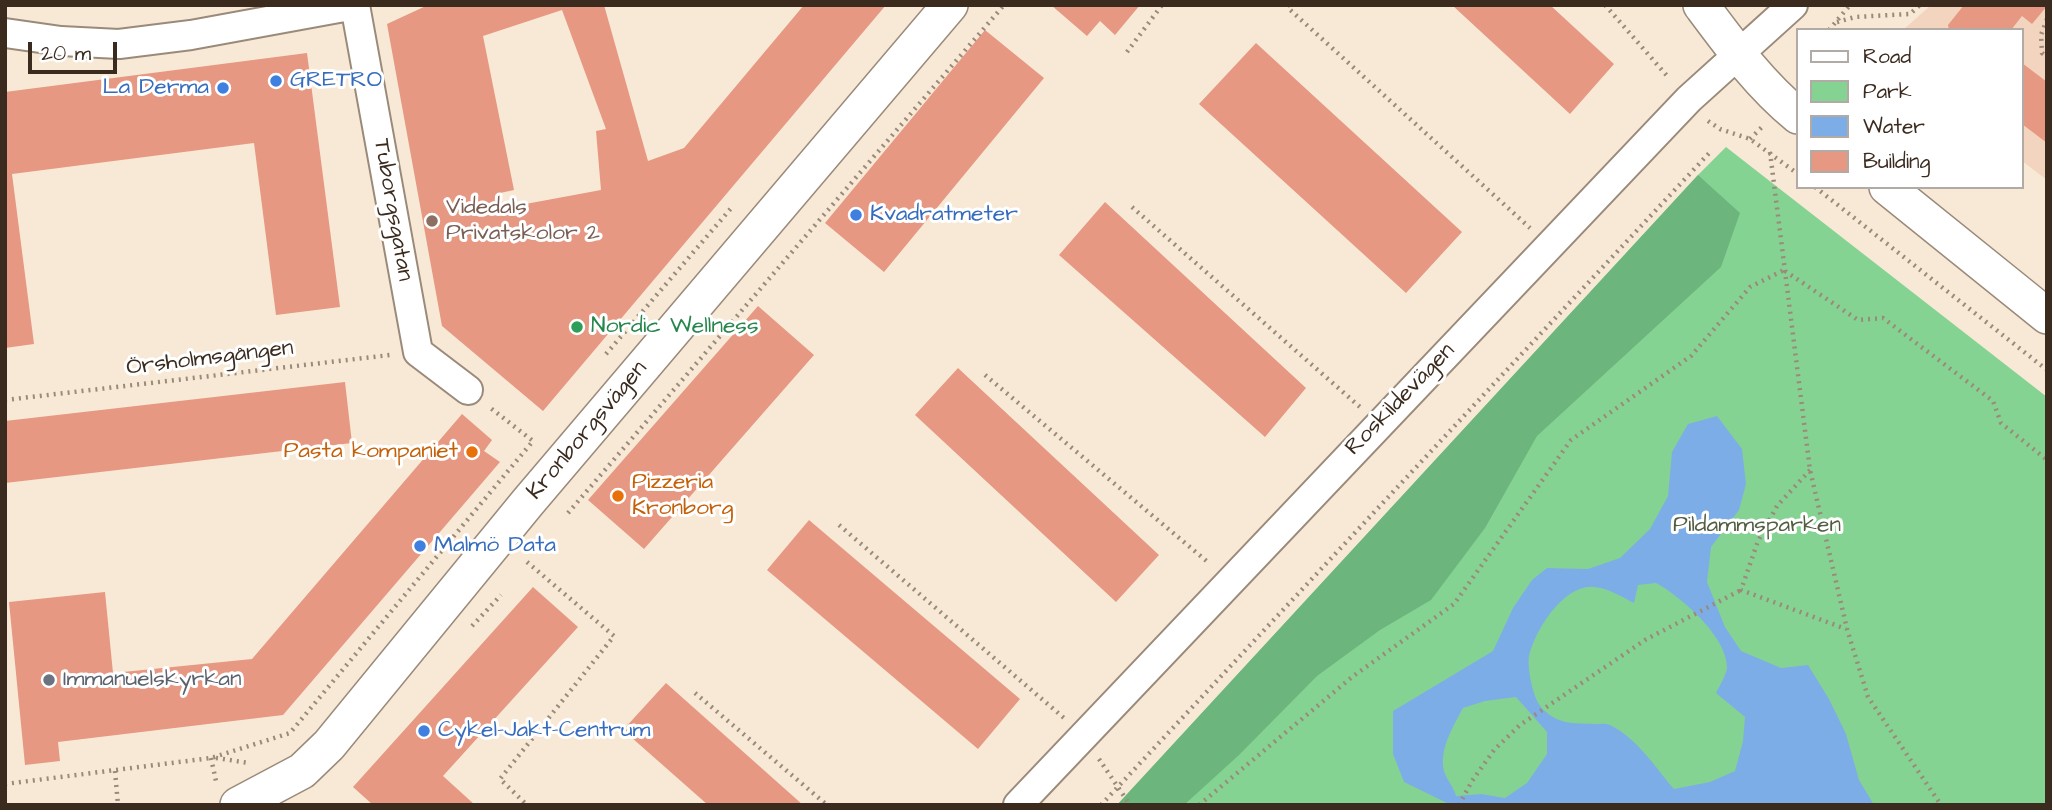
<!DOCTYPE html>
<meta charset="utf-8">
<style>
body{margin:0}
#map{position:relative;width:2052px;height:810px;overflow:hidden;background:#f8e9d6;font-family:"Architects Daughter",sans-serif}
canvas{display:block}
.frame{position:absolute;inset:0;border:7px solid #3b2a1e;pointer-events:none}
.legend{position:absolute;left:1796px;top:28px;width:228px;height:161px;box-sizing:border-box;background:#fff;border:2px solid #b1aaa5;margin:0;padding:9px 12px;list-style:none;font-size:21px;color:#3b2a1e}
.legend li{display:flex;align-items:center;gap:14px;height:35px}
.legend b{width:35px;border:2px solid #b1aaa5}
.scale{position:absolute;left:28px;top:42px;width:89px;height:32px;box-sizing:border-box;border:4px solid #3b2a1e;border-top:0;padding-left:9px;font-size:21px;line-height:24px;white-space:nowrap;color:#3b2a1e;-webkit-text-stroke:5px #fff;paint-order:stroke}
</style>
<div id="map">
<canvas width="2052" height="810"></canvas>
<div class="frame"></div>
<ul class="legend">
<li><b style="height:9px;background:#fff"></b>Road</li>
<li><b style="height:19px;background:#85d392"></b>Park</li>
<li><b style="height:19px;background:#7dade7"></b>Water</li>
<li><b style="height:19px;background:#e69882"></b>Building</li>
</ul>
<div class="scale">20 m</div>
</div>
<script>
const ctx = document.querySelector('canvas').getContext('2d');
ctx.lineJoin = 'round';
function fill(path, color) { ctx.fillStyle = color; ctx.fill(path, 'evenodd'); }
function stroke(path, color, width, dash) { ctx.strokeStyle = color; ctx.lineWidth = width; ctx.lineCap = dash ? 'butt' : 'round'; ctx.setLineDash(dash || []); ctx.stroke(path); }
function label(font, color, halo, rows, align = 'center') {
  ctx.font = font + ' "Architects Daughter",sans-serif'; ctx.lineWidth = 6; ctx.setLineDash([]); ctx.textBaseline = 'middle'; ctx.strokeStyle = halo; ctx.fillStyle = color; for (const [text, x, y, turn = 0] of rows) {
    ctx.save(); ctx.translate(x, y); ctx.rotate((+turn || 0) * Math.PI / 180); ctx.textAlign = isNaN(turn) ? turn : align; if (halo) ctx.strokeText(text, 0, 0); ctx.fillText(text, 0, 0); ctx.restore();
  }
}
const built = new Path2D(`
 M1931,5h116v175l-25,-19v-131h-119z`);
const green = new Path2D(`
 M1726,147l321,250v408h-930l581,-630z`);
const forest = new Path2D(`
 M1698,175l42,38 -19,54 -184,169 -52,92 -54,72 -51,30 -63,46 -78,79 -55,50h-67z`);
const water = new Path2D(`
 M1717,416l25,33 4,35 -7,26 -28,37 -4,35 18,45 16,24 40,17 27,-3 21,34 17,35 13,46 15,25h-423l-47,-23 -11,-28v-43l100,-60 20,-43 19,-28 15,-12 41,1 32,-11 30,-29 18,-33 4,-44 16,-28zM1656,583c24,13 72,54 71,85 -1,7 -7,17 -11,25l29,24 -2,24 -8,30 -25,11 -36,7c-20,-23 -36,-50 -64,-64 -4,-2 -10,-1 -15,-1 -22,-1 -38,1 -54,-17 -8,-9 -14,-39 -12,-51 6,-26 35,-72 65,-69 14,1 28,10 40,16l4,-18zM1516,697l31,35v22l-20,29 -22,15 -24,-4 -25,2c-2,-9 -10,-17 -12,-25 -5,-22 9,-44 19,-63l22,-7z`);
const building = new Path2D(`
 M428,5h176l44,156 36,-13 120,-143h82l-343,406 -101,-85 -55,-302zM562,10l44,119 -10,2 5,59 -97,18 -4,-15 14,-3 -31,-154z
 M1051,5h89l-25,30 -15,-14 -13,15z
 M1452,5h98l64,59 -44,50z
 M1964,5h83v1l-15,18 -10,-8 -11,14h-62l-1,-5z
 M985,30l59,48 -160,194 -59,-49z
 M1256,43l206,189 -56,61 -207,-189z
 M307,53l33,254 -64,8 -22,-172 -242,31 22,170 -29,4v-256z
 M2022,63l25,19v61l-25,-19z
 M1105,202l201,186 -41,49 -206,-182z
 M758,306l56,49 -170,194 -56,-49z
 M958,368l201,187 -43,47 -201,-187z
 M345,382l7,61 -347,40v-62z
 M462,414l30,26 -8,11 16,11 -217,253 -225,27 2,19 -35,4 -16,-163 96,-10 8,81 139,-14z
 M809,520l211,179 -42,50 -211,-179z
 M533,587l45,40 -135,149 32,29h-102l-20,-18z
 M666,683l137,122h-95l-85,-75z`);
const path = new Path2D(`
 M1288,5l-1,2 243,221
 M1605,5l64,73
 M2047,19l-6,16 1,18 5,4
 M1837,22l18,-5 55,-3 10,-9
 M1829,30l21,-25
 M1127,52l35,-47
 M1708,121l12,8 30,10 48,35
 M1750,139l12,-12
 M1770,152l40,318 37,159 21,68 73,108
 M1815,187l232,183
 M1132,207l228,200
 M1785,271l73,49 25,-2 110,83 8,22 46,37
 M606,354l127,-148
 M985,375l225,189
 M5,400l385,-45
 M1810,470l-33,36 -19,35 -17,49 105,39
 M568,513l436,-508
 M839,525l225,193
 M527,562l87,74 -114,143 27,26
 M472,626l29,-31
 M695,693l132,112
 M211,758l5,23
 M216,758l33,5
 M1099,759l31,46
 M115,771l3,34
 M5,784l206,-26 79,-25 243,-292 -45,-35
 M1101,805l611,-655
 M1199,805l153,-128 102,-73 117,-164 120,-84 59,-69 34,-17
 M1459,805l13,-24 22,-31 26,-25 125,-85 96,-50`);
const minor = new Path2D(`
 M355,5l63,347 50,38
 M5,33l56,8 58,3 72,-9 164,-30
 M1018,805l671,-706 104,-94`);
const tertiary = new Path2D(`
 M1701,5c29,39 59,80 97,111
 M1887,187l160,129
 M238,805l64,-34 27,-26 199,-243 422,-497`);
const markers = [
 [276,81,7,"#3f7fe0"],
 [223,88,7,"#3f7fe0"],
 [856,215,7,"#3f7fe0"],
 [432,221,7,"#8d6e63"],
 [577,327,7,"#2e9e5b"],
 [472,452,7,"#e8710a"],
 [618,496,7,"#e8710a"],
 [420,546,7,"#3f7fe0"],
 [49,680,7,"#6b7280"],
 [424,731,7,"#3f7fe0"]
];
const shopNames = [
 ["GRETRO",290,81],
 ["La Derma",209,88,"right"],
 ["Kvadratmeter",870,215],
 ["Malmö Data",434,546],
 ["Cykel-Jakt-Centrum",438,731]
];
const educationNames = [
 ["Videdals",446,208],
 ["Privatskolor 2",446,234]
];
const streetNames = [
 ["Tuborgsgatan",392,210,80],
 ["Örsholmsgången",210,359,-7],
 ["Roskildevägen",1401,400,-46],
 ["Kronborgsvägen",588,431,-50]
];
const leisureNames = [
 ["Nordic Wellness",591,327]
];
const foodNames = [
 ["Pasta kompaniet",458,452],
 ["Pizzeria",632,483,"left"],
 ["Kronborg",632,509,"left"]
];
const parkNames = [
 ["Pildammsparken",1757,526]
];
const worshipNames = [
 ["Immanuelskyrkan",63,680]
];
fill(built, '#f3d4be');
fill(green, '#85d392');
fill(forest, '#6cb57c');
fill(water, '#7dade7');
fill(building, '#e69882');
stroke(minor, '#9a8a7a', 32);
stroke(tertiary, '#9a8a7a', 38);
stroke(path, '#9a8a7a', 4.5, [2, 5]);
stroke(minor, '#fff', 28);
stroke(tertiary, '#fff', 35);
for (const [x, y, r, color] of markers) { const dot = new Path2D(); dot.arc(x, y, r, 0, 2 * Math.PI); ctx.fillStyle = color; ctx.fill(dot); stroke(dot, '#fff', 2.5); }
label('23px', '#366cbe', '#fff', shopNames, 'left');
label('23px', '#785e54', '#fff', educationNames, 'left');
label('23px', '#3b2a1e', '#fff', streetNames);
label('23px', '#27864d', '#fff', leisureNames, 'left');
label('23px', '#c56008', '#fff', foodNames, 'right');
label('23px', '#515d41', '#fff', parkNames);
label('23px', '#5b616d', '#fff', worshipNames, 'left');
</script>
